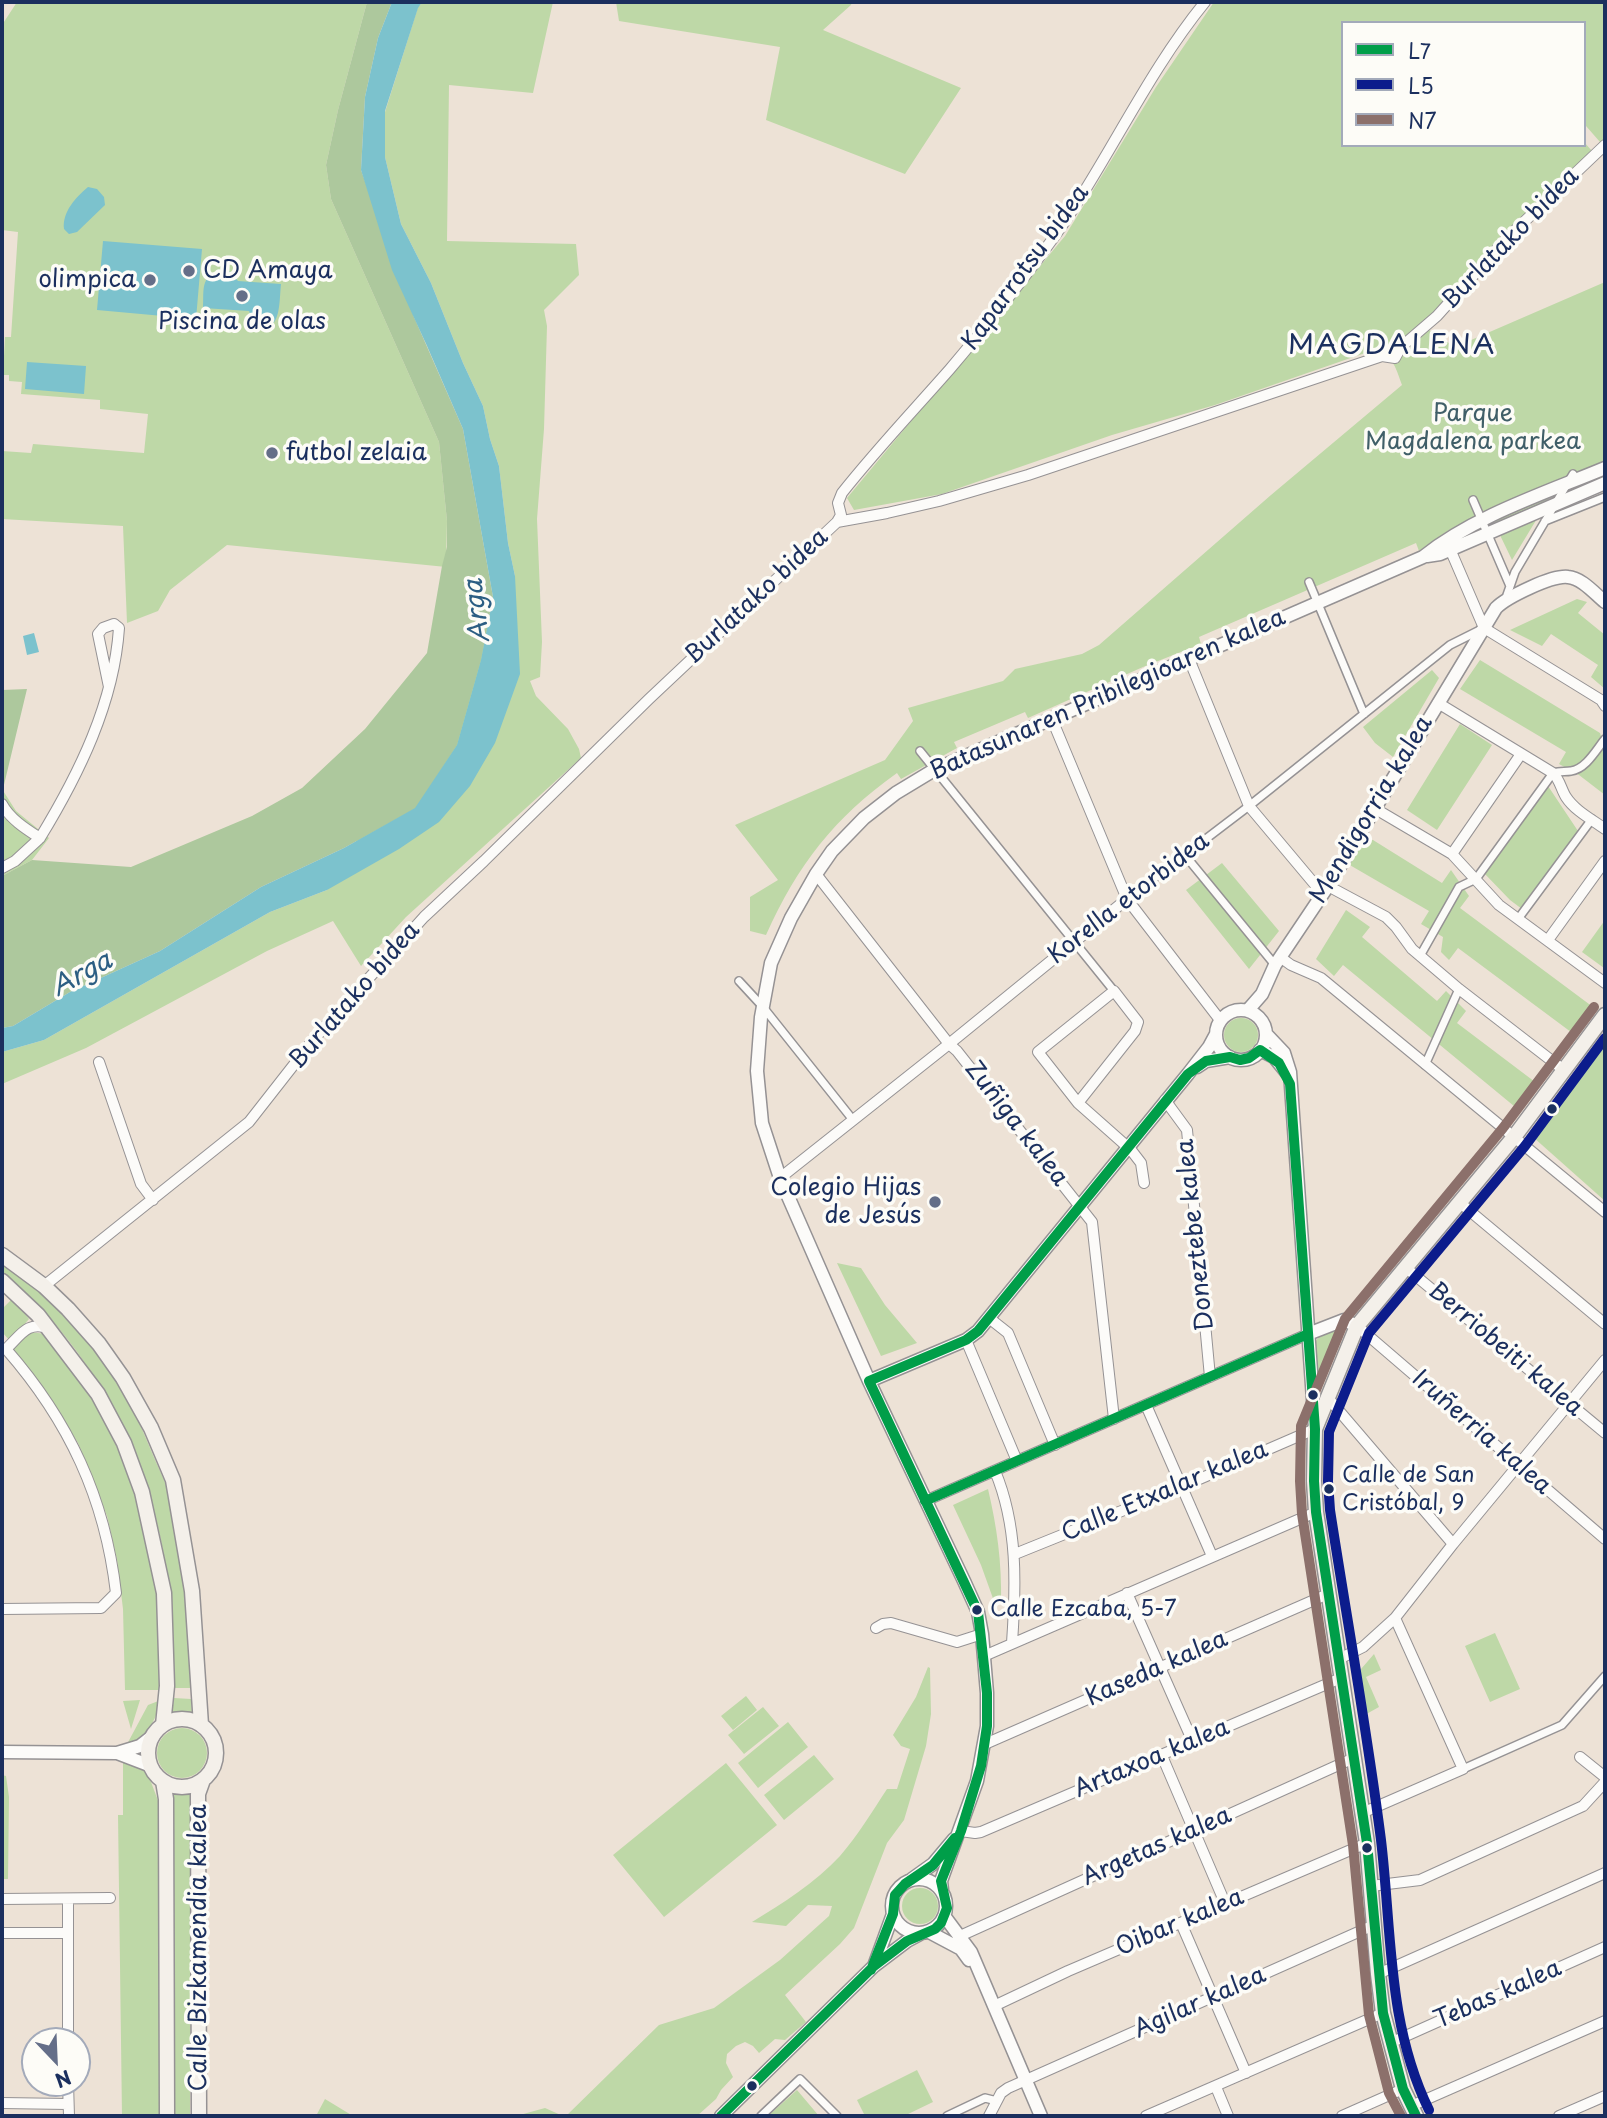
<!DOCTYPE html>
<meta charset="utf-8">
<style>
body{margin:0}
#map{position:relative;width:1607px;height:2118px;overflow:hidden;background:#ede2d6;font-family:"Playpen Sans",sans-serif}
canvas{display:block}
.frame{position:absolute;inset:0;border:4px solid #1b2f5e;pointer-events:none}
.legend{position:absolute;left:1341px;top:21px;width:245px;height:126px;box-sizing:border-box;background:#fdfcf7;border:2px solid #a3aaba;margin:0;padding:9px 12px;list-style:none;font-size:21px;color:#1b2f5e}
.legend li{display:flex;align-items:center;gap:14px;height:35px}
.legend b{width:35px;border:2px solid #a3aaba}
.north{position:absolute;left:21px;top:2027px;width:70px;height:70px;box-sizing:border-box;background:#fdfcf7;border:2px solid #a3aaba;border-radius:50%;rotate:157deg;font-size:19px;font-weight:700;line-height:28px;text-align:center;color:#1b2f5e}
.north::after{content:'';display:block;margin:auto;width:24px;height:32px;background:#646e88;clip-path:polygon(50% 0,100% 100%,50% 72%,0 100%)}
</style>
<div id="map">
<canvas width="1607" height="2118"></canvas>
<div class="frame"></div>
<ul class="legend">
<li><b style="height:9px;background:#009e49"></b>L7</li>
<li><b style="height:9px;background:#0c1c8c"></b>L5</li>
<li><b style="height:9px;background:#8c706b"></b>N7</li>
</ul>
<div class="north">N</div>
</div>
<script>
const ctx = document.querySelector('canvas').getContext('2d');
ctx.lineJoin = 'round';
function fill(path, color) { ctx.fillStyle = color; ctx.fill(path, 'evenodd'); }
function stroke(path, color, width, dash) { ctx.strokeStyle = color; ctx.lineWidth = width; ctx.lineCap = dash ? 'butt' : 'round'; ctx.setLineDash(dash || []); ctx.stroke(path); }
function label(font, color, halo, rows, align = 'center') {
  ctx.font = font + ' "Playpen Sans",sans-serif'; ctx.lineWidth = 7; ctx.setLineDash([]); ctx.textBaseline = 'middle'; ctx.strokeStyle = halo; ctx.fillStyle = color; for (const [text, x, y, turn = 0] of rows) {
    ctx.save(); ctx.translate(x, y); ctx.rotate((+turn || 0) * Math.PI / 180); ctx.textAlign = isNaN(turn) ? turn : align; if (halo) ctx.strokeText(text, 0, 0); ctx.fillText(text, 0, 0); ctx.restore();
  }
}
const green = new Path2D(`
 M17,2h350l-29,108 -12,55 5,34 108,243 8,79 -1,46 -219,-22 -57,45 -12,21 -31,12 -4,-97 -121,-7v-68l29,2 2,-9 111,9 4,-39 -48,-5v-9l-79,-6 1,-12 -13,-1v-6h-6l2,-38h6l7,-105 -16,-2v-205z
 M422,2h131l-20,91 -84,-8 -2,156 129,3 3,31 -35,35 3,16 -3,103 -7,90 5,123 -2,35 -10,4 6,15 32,33 11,20 2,9 -175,159 -45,49 -28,-45 -66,30 -181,97 -84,36v-32l42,-12 226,-128 57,-22 188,-314 -7,-33 -9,-77 -9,-27 -7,-33 -20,-43 -32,-80 -30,-59 -16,-67v-45l33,-105z
 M616,2h236l-1,3 -28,25 138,58 -56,86 -139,-54 14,-73 -161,-26z
 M1214,2h391v137l-5,3 -14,-16 -2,1v-104h-241v122h241v-3l8,9 -116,120 -50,57 29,19 150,-65v180l-156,68 -30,21 -3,-8 -217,94 2,7 -58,23 -115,51 -3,-6 -71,30 3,6 -56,31 -4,-6c-63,45 -99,91 -131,162l-16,-4v-34l28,-17 -43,-55 150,-65 28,-39 -5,-13 95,-27 12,-12 67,-15 17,-9 172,-150 131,-110c-10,-28 -8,-27 -37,-32l-150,52 -103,30 -170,59 -88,16 -7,-12 218,-262 91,-149z
 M1550,495l-5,11 -49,20 -3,-7z
 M1538,517l-26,43 -13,-27z
 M1577,599l10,3 -9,11 27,22v54l-14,-12 7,-12 -47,-31 -9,12 -32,-16z
 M1480,660l120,73 5,16v46l-26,-20 -20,-11 7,-12 -106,-63z
 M1432,670l7,8 -46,79 -18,-14 -12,-16z
 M1460,724l32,21 -55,85 -30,-20z
 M1548,786l30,45 -56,78 -12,-9 -26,-27z
 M2,789l14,22 33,27 -17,22 -30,16z
 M1366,839l7,1 69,43 9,-13 18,26 -9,12 137,102 -22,25 -117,-87 -9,12 -8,-8 2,-15 -22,-13 8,-13 -81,-47z
 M1222,863l57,68 -30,38 -63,-79z
 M1346,910l24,17 -8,10 75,64 9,-10 20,20 -9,12 82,62 -19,26 -177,-146 -9,11 -18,-17z
 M1605,920v46l-1,2 -22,-16z
 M1224 1035a17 17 0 1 1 34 0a17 17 0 1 1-34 0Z
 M1605,1037v164l-72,-64z
 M2,1261c45,32 85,72 115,119 16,25 27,54 39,82 7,16 15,32 19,50 12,58 15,117 16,176h-17c-2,-38 -2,-76 -7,-113 -14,-112 -76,-231 -165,-303z
 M837,1263l24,5 24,37 32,38 -36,13z
 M13,1298l16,21 -19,22 -8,-9v-23z
 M1334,1331l5,1 2,5 -24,62 -3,-56 5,-6z
 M30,1332l16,2 26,33 24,38 39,78 19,83 5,41 1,83h-35l-2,-81 -6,-49 -10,-44 -29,-73 -28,-43 -37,-51z
 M988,1489c9,38 14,74 13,114l-6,1 -14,-39 -28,-60z
 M1495,1633l25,56 -30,13 -25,-56z
 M1374,1654l7,16 -15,7 13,30 -18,10 -6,-41z
 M928,1667l2,1 1,46 -5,32 -22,74 -17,23 -33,85 -14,16 -55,51 21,27 -21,18 -10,-1 -16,14 -6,-7 -8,-4 -9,4 -9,8 -1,9 7,14 -12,13 -5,9 -19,17h-131l93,-91 55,-17 66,-48 49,-44 3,-10 -24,-1 -22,21 -34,-4c31,-19 63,-39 88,-66 18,-21 32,-44 47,-67h10l13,-40 -9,-3 -8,-11 23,-38z
 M746,1696l11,14 -24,20 -12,-14z
 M174,1698l17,1 1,14 -11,-1 -9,1z
 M140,1700l-9,29 -8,-28z
 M161,1700c-6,22 -13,36 -35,46l22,-41z
 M763,1707l16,19 -35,28 -16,-19z
 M788,1722l20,25 -50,41 -20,-25z
 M157 1753a25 25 0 1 1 50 0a25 25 0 1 1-50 0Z
 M123,1755l23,14 13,34v313h-37l-4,-301h5z
 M814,1755l20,24 -50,41 -20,-25z
 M726,1763l51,62 -113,92 -51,-62z
 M2,1775l4,1 3,21 -1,82h-6z
 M192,1792l-2,324h-18l1,-323 9,1z
 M902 1906a18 18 0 1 1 36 0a18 18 0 1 1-36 0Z
 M917,2070l16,32 -29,14h-39l-8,-16z
 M797,2090l22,26 -50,-1z
 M325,2099l28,17h-37z
 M545,2108l18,8h-47z`);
const forest = new Path2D(`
 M367,2h25l-14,36 -13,59 -4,73 53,147 49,112 30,168 -12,63 -24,85 -41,63 -72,40 -83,39 -101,64 -90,41 -57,34 -11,2v-152l30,-16 99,7 121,-51 50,-28 63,-59 62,-76 15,-87 5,-19v-26l-8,-79 -108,-243 -5,-34 12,-55z
 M27,689l-24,100h-1v-99z`);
const water = new Path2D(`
 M392,2h30l-4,6 -33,103v46l16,67 30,59 32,80 20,43 7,33 9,27 9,77 7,33 5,98 -25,69 -25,43 -31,36 -40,27 -72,41 -57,22 -226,128 -42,12v-24l11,-2 57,-34 90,-41 101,-64 83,-39 71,-40 42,-63 24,-85 12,-63 -30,-168 -36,-83 -35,-76 -31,-100 4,-73 13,-59z
 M88,187l9,2 7,8 1,8 -28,27 -8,2 -5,-5c-2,-17 12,-32 24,-42z
 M103,241l99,8 -6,70 -99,-9z
 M222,269l9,3 7,9 43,3c-2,16 1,55 -27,39l-5,-12 -46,-3c1,-20 -3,-31 19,-39z
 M27,362l59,4 -2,28 -59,-5z
 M34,633l5,19 -12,3 -4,-19z`);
const pedestrian = new Path2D(`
 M1473,500l37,86
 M1545,521l60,-24
 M1309,582l55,132
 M1508,599l-1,-4 8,-23 58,-98
 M920,751l194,240
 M1184,854l91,111
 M1127,899l122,-93 201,-161 30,-15
 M1518,919l74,-100
 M1420,956l39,-69 17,-8 77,-106c7,-2 12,-1 18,-2 15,-2 25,-21 34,-32
 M739,981l24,26 90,113
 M1425,1065l34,-76
 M1463,1769l99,-44 43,-49
 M761,2116l39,-37 37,37
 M947,2116l38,-18 12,3`);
const minor = new Path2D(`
 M837,522l4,-7 -3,-12 4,-10c34,-43 72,-83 108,-124 33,-39 66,-80 96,-121 59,-79 97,-170 159,-246
 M1450,549l34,79 117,72 4,6
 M1189,659l60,147 73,87
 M1438,703l115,70c7,7 8,16 13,24 9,14 27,23 39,32
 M1051,717l76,182 93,121
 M2,804c8,15 24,25 38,34 39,-64 74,-135 79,-210l-5,-4 -11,4 -5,6 11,53
 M1374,808l78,46 47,51 106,78
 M1452,854l69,-100
 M2,868l13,-7 25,-23
 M816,874l133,170 8,7 135,171 22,197
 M1328,886l58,31 10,10 16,22 47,40 106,82
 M1548,940l57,-79
 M1280,957l11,8 30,13 284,234
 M99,1062l42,122 12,16
 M1165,1100l22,30 23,247
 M1078,1103l57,-72 3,-9 -24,-31 -76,61 40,51 53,47 10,13 3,20
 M780,1178l169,-134 178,-145
 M1459,1202l146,122
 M1405,1267l200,166
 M44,1286l205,-164 65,-83 110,-122 60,-56 165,-162 188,-177 50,-9 52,-12 89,-26 354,-119 13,2 6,-11 36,-31 70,-78 98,-93
 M989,1318l19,15 47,112
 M1357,1326l248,213
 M966,1340l51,121
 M1328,1398l125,146
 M1146,1405l66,151
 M995,1471c23,55 21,114 17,172
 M925,1501l383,-167
 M1015,1554l166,-67 134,-58
 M1127,1593l66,149
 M2,1609l99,-1 15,-15c-11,-95 -47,-172 -110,-244 15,-14 21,-28 42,-21
 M876,1628l7,-4 8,-1 66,19 25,-8
 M984,1656l332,-144
 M1339,1659l24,-12 32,-29 58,-74 152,-184
 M985,1744l343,-150
 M1162,1756l63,147
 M1580,1757l25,20
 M1362,1813l101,-44 -68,-151
 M961,1831l14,2 6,-1 360,-154
 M1371,1886l49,-6 163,-74 22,-24
 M2,1899l108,-1
 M68,1900v141
 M1181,1923l65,150
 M2,1933h65
 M960,1936l394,-178
 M1378,1974l227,-101
 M994,2006l74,-35 299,-128
 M1390,2043l215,-96
 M68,2083l1,33
 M1216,2087l12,29
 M2,2103l66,1
 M1411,2106l194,-85
 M989,2116l12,-23 7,-5 366,-163
 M1146,2116l237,-103
 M1342,2116l61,-27
 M1559,2116l46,-20`);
const tertiary = new Path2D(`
 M1427,556l13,-2 165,-71
 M1248,1010l14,-16 13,-29 53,-79 168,-278c11,-11 56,-33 72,-31 14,1 27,17 37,25
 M1216 1035a25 25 0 1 1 50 0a25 25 0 1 1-50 0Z
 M1266,1034l18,19 6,19 25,356
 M1260,1050l14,7 13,16
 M1197,1067l9,-6 24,-4
 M1308,1334l36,-14 13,6
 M869,1381l97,-41 12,-9 210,-257 21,-27 7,-13
 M2,1752l115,1 23,-7 14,-11
 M117,1753l34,13
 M892 1906a27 27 0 1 1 54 0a27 27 0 1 1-54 0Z
 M912,1879l21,-15 21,-25
 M942,1890l-1,-9 36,-100 10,-55v-33l-5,-59 -4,-22 -14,-31 -95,-200 -89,-203 -18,-55 -5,-52 4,-54 10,-54 20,-45 25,-44 16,-23 32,-33 32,-25 38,-23 489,-213c51,-41 122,-64 182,-89
 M945,1917l26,35 70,164
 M929,1932l32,17 8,11
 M874,1966l19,-52
 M721,2116l153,-150 33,-25 15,-8`);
const secondary = new Path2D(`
 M2,1255l42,31 24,23 31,35 24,34 28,50 22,52 19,111 9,134
 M2,1281l36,34 60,79 26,49 18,49 22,101 3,93 -4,39
 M148 1753a34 34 0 1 1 68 0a34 34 0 1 1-68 0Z
 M163,1781l3,18 1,317
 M199,2116l-1,-322 5,-14
 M1416,2116l-13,-27 -20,-76 -5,-39 -11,-131 -51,-331 -2,-31 1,-52 42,-103 157,-189 91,-122`);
const bus1 = new Path2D(`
 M925,1501l383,-167
 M871,1970l22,-56 2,-19 10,-11 28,-19 22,-27
 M721,2116l153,-150 33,-25 28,-12 6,-6 6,-15 -6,-27 20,-50 20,-65 6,-40v-33l-9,-81 -109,-231 97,-41 12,-9 210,-257 18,-13 24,-4 10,3 9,-2 11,-8 19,13 11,21 25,345 -1,52 2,31 51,331 16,170 20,76 13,27`);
const bus2 = new Path2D(`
 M1429,2110c-42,-86 -37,-178 -48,-270 -14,-110 -34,-220 -51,-330l-2,-29 1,-49 40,-99 156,-187 80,-108`);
const bus3 = new Path2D(`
 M1401,2116l-12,-23 -20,-78 -16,-170 -51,-331 -2,-33 1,-55 44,-107 158,-191 91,-121`);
const markers = [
 [189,271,7,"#646e88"],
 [150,280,7,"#646e88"],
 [242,296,7,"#646e88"],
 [272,453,7,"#646e88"],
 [1552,1109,6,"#1b2f5e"],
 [935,1202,7,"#646e88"],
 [1313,1395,6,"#1b2f5e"],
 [1329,1489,6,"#1b2f5e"],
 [977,1610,6,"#1b2f5e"],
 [1367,1848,6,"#1b2f5e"],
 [752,2086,6,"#1b2f5e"]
];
const busNames = [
 ["Calle de San",1342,1476],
 ["Cristóbal, 9",1342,1504],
 ["Calle Ezcaba, 5-7",990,1610]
];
const streetNames = [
 ["Burlatako bidea",1511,239,-46],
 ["Kaparrotsu bidea",1026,268,-54],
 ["Burlatako bidea",757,597,-43],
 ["Batasunaren Pribilegioaren kalea",1108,695,-24],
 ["Mendigorria kalea",1372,810,-59],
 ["Korella etorbidea",1129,899,-38],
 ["Burlatako bidea",355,996,-49],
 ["Zuñiga kalea",1016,1124,52],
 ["Doneztebe kalea",1196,1235,-96],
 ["Berriobeiti kalea",1505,1350,40],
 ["Iruñerria kalea",1481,1433,41],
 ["Calle Etxalar kalea",1165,1492,-23],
 ["Kaseda kalea",1157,1669,-24],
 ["Artaxoa kalea",1152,1759,-23],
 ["Argetas kalea",1157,1847,-24],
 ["Oibar kalea",1180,1923,-23],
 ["Calle Bizkamendia kalea",199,1948,-90],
 ["Tebas kalea",1498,1995,-24],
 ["Agilar kalea",1200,2003,-24]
];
const poiNames = [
 ["CD Amaya",203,271],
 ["olimpica",136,280,"right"],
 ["Piscina de olas",242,322,"center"],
 ["futbol zelaia",286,453],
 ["Colegio Hijas",921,1188,"right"],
 ["de Jesús",921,1216,"right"]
];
const parkNames = [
 ["Parque",1473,414],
 ["Magdalena parkea",1473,442]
];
const waterNames = [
 ["Arga",478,611,-97],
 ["Arga",82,975,-29]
];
const quarterNames = [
 ["MAGDALENA",1392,346]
];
fill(green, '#bed8a7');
fill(forest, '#adc89d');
fill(water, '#7cc2cd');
stroke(pedestrian, '#959294', 10);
stroke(minor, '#959294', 12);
stroke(tertiary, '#959294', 15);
stroke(secondary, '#959294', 17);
stroke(pedestrian, '#fcfbf9', 7);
stroke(minor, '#fcfbf9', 10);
stroke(tertiary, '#fcfbf9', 12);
stroke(secondary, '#f4f0ea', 14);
stroke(bus1, '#009e49', 10);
stroke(bus2, '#0c1c8c', 10);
stroke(bus3, '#8c706b', 10);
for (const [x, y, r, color] of markers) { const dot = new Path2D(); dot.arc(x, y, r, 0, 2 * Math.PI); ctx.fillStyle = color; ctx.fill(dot); stroke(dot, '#fdfcf7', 2.5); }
label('22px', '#1b2f5e', '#fdfcf7', busNames, 'left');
label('24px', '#1b2f5e', '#fdfcf7', streetNames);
label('24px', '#1b2f5e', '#fdfcf7', poiNames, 'left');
label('24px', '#405f68', '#fdfcf7', parkNames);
label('italic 26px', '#2c5e83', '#fdfcf7', waterNames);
ctx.letterSpacing = '2px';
label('28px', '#1b2f5e', '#fdfcf7', quarterNames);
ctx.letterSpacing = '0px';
</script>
